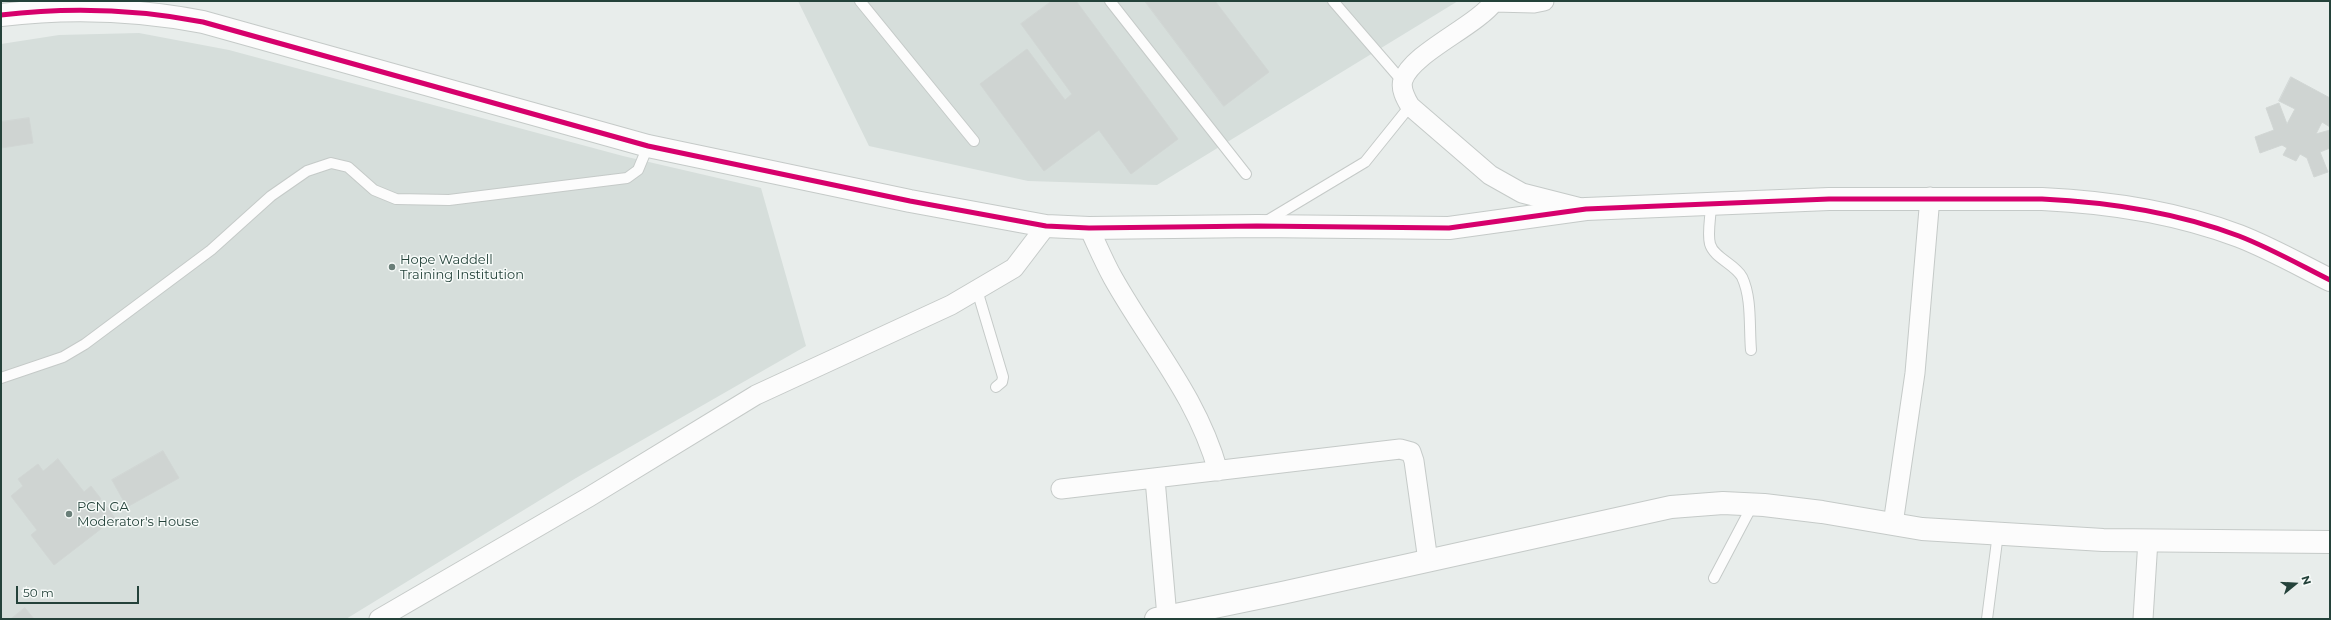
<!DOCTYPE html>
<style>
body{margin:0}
#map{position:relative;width:2331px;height:620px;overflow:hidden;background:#e8edeb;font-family:Montserrat,sans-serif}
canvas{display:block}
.frame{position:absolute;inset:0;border:2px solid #24423a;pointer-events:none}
.north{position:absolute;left:2275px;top:564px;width:40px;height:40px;-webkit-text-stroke:3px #f7fbf9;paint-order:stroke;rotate:72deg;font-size:11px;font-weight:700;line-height:16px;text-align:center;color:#24423a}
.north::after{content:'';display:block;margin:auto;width:14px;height:18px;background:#24423a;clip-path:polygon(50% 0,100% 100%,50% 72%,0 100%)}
.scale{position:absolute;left:16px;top:586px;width:123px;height:18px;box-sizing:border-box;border:2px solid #24423a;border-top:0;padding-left:5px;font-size:12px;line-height:14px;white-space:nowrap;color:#24423a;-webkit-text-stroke:3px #f7fbf9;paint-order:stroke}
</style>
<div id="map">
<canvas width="2331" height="620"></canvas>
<div class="frame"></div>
<div class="north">N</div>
<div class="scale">50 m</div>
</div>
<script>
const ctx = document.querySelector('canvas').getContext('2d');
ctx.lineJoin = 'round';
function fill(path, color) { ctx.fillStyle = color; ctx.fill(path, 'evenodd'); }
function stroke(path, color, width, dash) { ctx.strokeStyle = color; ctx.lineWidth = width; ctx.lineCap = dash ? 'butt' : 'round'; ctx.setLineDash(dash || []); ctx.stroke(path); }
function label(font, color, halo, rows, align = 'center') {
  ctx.font = font + ' Montserrat,sans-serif'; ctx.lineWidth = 3; ctx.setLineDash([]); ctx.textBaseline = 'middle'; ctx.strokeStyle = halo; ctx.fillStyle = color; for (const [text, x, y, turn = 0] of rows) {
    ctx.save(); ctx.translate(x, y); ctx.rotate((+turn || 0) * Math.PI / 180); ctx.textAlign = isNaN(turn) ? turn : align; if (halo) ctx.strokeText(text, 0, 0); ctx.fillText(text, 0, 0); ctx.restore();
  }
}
const built = new Path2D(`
 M798,1h660l-301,184 -129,-4 -159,-35z
 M139,33l90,17 394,106 138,32 45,158 -230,132 -230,141h-345v-575l58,-9z`);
const building = new Path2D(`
 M1052,1h24l102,138 -47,35 -32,-44 -55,41 -64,-87 47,-35 38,51 7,-6 -51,-70z
 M1145,1h70l54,71 -45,34z
 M2291,77l39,21v29l-8,-5 -6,12 14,-4v18l-10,4 8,20 -14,5 -7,-19 -7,-4 -4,7 -13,-6 4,-7 -5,-3 -22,8 -5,-16 19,-7 -8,-22 13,-5 8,21 8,-15 -16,-8z
 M29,118l4,25 -32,5v-26z
 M163,451l16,27 -52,29 -15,-27z
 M58,459l26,33 7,-6 10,13 -6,5 5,7 6,-5 9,12 -61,47 -23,-30 6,-5 -26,-34 12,-10 -5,-7 20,-15 5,7z
 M25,608l9,11h-23z`);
const service = new Path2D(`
 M860,1l114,140
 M1110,1l136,173
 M1333,1l70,81
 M1711,204c0,12 -4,29 -1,40 4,14 25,20 32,33 10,21 7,50 9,73
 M1265,222l100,-60 45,-56
 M977,290l26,87 -1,5 -6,5
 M1,378l62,-21 22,-13 126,-94 60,-54 36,-25 24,-8 17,4 26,23 22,9 53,1 178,-22 11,-8 10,-24
 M1714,578l39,-74
 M1987,619l11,-86`);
const minor = new Path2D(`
 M1495,1c-20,26 -83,52 -92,79 -3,9 3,19 7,26l80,69 32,18 59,15
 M1494,2l40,1 10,-2
 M1089,228c8,17 15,34 24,50 37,66 84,118 105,193
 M1155,479l12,138
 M1061,489l339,-40 11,3 3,9 14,100
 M1893,524l22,-151 15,-176
 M379,619l210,-122 167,-102 195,-90 63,-37 32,-42
 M2143,619l5,-79`);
const tertiary = new Path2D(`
 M1,15c67,-8 135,-6 202,7l445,124 262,55 136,25 43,2 168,-2 192,2 137,-19 243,-10h213c66,3 136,14 197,37 31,12 61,29 91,44
 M1156,619l126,-26 389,-86 52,-4 41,2 58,7 100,17 181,11 227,2`);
const cycleway = new Path2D(`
 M1,15c67,-8 135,-6 202,7l445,124 262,55 136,25 43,2 168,-2 192,2 137,-19 243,-10h213c66,3 136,14 197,37 31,12 61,29 91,44`);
const markers = [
 [392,267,4,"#697e78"],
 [69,514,4,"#697e78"]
];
const poiNames = [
 ["Hope Waddell",400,260],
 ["Training Institution",400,275],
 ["PCN GA",77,507],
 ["Moderator's House",77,522]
];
fill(built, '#d6dedb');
fill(building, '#cfd4d2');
stroke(building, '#d1d6d4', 1);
stroke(service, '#c5cac8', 12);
stroke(minor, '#c5cac8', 21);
stroke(tertiary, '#c5cac8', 24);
stroke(service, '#fcfcfc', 10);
stroke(minor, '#fcfcfc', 19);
stroke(tertiary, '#fcfcfc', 22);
stroke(cycleway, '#d6006c', 5);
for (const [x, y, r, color] of markers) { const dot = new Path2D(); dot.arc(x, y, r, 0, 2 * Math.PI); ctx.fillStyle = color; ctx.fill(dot); stroke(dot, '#f7fbf9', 1.5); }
label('13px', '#24423a', '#f7fbf9', poiNames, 'left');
</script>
